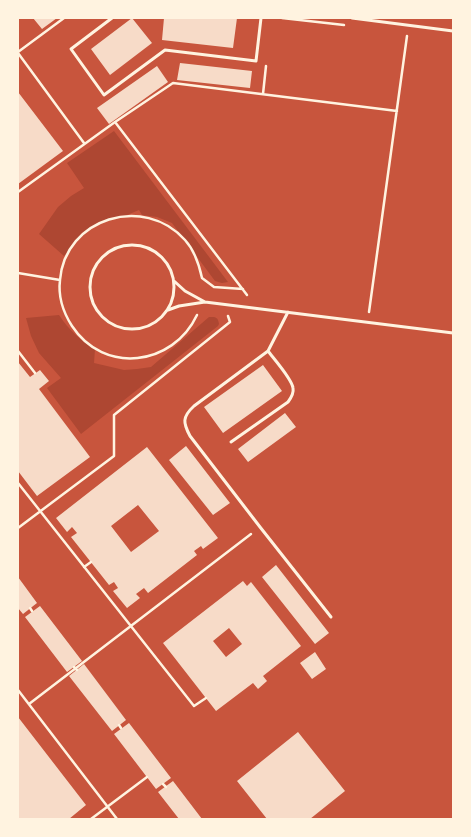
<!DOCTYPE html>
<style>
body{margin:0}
#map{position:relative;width:471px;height:837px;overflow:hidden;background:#c8553d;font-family:Figtree,sans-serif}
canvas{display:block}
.frame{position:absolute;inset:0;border:19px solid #fff3e0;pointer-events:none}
</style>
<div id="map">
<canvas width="471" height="837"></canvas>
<div class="frame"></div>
</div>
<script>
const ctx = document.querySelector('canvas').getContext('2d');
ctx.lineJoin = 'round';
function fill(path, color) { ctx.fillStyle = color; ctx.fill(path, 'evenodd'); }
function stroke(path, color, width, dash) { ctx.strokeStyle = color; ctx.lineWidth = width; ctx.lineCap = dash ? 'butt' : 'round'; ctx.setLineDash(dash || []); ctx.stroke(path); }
const green = new Path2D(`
 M114,131l114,151 -6,1 -7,-2 -43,-58 -15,-6 -15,-2 -3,-5 -12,5 -13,3 -17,5 -23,21 -10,12 -25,-22 19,-27 13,-11 13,-8 -17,-25z
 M59,315c10,15 21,25 36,34l-1,14 30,7 13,-1 14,-2 58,-50c7,0 9,0 10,7l-1,2 -137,108 -34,-46 14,-10 -22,-25 -8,-17 -5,-18z`);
const building = new Path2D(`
 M33,18h24l-15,11z
 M132,18l20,25 -42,32 -19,-26z
 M164,18h73l-4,30 -71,-8z
 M180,63l72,8 -2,17 -73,-8z
 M157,66l11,16 -59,42 -12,-16z
 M18,92l45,59 -45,33z
 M18,362l12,15 10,-7 9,11 -10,8 51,68 -53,39 -19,-25z
 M263,365l19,26 -59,42 -19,-26z
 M285,413l11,14 -48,35 -10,-13z
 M186,446l44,57 -17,12 -44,-55z
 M147,447l71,91 -15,11 -2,-3 -7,5 3,4 -49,38 -4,-5 -8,6 4,4 -13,10 -14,-17 5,-3 -4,-6 -5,3 -38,-48 6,-4 -5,-6 -5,5 -11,-14zM138,505l21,26 -28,21 -20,-26z
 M276,565l53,68 -14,11 -53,-67z
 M18,577l19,26 -14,11 -5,-6z
 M243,581l4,5 4,-4 50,64 -38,30 4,5 -9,8 -5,-6 -37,28 -53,-68zM229,628l13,16 -16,13 -13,-16z
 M40,606l42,55 -15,11 -42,-55z
 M315,652l11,17 -14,10 -12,-16z
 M84,664l42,56 -14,11 -43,-55z
 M18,717l68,88 -17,14h-51z
 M129,723l42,55 -15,11 -42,-55z
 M298,732l47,59 -35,28h-43l-30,-38z
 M173,781l29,38h-23l-21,-27z`);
const path = new Path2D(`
 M282,18l62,7
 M18,52l46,-34
 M18,53l66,90
 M263,94l3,-28
 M115,122l58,-39 224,28
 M18,192l97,-70 132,173
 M18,273l42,7
 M369,312l38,-276
 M197,315c-24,51 -93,60 -125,11 -9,-14 -14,-30 -12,-46 5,-62 84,-86 125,-40 10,11 14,24 17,38l12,9 29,2
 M18,351l17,22
 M18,483l176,223 12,-8
 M18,528l96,-72v-41l116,-93 -2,-6
 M84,567l7,-5
 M30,608l2,3
 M74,667l3,3
 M18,690l99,129
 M29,704l222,-170
 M119,725l2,3
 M163,784l3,3
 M91,819l56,-42`);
const service = new Path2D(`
 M112,18l-41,31 33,46 61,-45 91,11 5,-43
 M352,18l101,13
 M90 287a42 42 0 1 1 84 0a42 42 0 1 1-84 0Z
 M174,281l11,10 20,11
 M168,310l11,-4 26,-4 248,31
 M288,312l-20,39 -74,55c-12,11 -11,17 -4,30l70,91 71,90
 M231,442l57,-40c3,-4 6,-9 5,-14 -1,-9 -19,-29 -25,-37`);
fill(green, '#ae4732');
fill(building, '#f7dbc8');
stroke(path, '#fff3e0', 2.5);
stroke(service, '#fff3e0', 3);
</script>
